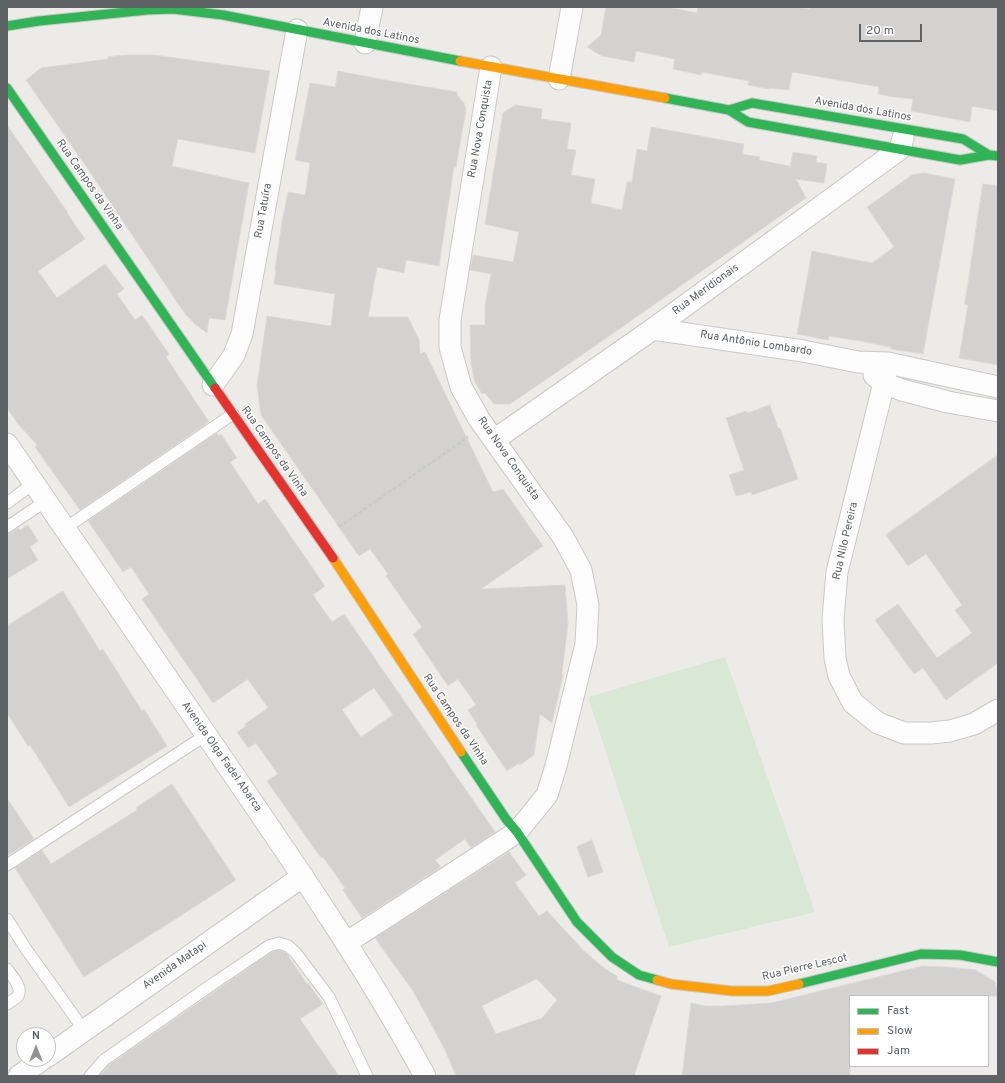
<!DOCTYPE html>
<meta charset="utf-8">
<style>
body{margin:0}
#map{position:relative;width:1005px;height:1083px;overflow:hidden;background:#edebe8;font-family:Overpass,sans-serif}
canvas{display:block}
.frame{position:absolute;inset:0;border:8px solid #5e6265;pointer-events:none}
.legend{position:absolute;left:849px;top:995px;width:140px;height:72px;box-sizing:border-box;background:#fff;border:1px solid #bfc0c1;margin:0;padding:5px 7px;list-style:none;font-size:12px;color:#5e6265}
.legend li{display:flex;align-items:center;gap:8px;height:20px}
.legend b{width:20px;border:1px solid #bfc0c1}
.north{position:absolute;left:16px;top:1027px;width:40px;height:40px;box-sizing:border-box;background:#fff;border:1px solid #bfc0c1;border-radius:50%;rotate:0deg;font-size:11px;font-weight:700;line-height:16px;text-align:center;color:#5e6265}
.north::after{content:'';display:block;margin:auto;width:14px;height:18px;background:#909293;clip-path:polygon(50% 0,100% 100%,50% 72%,0 100%)}
.scale{position:absolute;left:859px;top:24px;width:63px;height:18px;box-sizing:border-box;border:2px solid #5e6265;border-top:0;padding-left:5px;font-size:12px;line-height:14px;white-space:nowrap;color:#5e6265;-webkit-text-stroke:3px #fff;paint-order:stroke}
</style>
<div id="map">
<canvas width="1005" height="1083"></canvas>
<div class="frame"></div>
<ul class="legend">
<li><b style="height:5px;background:#30b455"></b>Fast</li>
<li><b style="height:5px;background:#ff9f0a"></b>Slow</li>
<li><b style="height:5px;background:#e5322d"></b>Jam</li>
</ul>
<div class="north">N</div>
<div class="scale">20 m</div>
</div>
<script>
const ctx = document.querySelector('canvas').getContext('2d');
ctx.lineJoin = 'round';
function fill(path, color) { ctx.fillStyle = color; ctx.fill(path, 'evenodd'); }
function stroke(path, color, width, dash) { ctx.strokeStyle = color; ctx.lineWidth = width; ctx.lineCap = dash ? 'butt' : 'round'; ctx.setLineDash(dash || []); ctx.stroke(path); }
function label(font, color, halo, rows, align = 'center') {
  ctx.font = font + ' Overpass,sans-serif'; ctx.lineWidth = 3; ctx.setLineDash([]); ctx.textBaseline = 'middle'; ctx.strokeStyle = halo; ctx.fillStyle = color; for (const [text, x, y, turn = 0] of rows) {
    ctx.save(); ctx.translate(x, y); ctx.rotate((+turn || 0) * Math.PI / 180); ctx.textAlign = isNaN(turn) ? turn : align; if (halo) ctx.strokeText(text, 0, 0); ctx.fillText(text, 0, 0); ctx.restore();
  }
}
const green = new Path2D(`
 M725,657l90,255 -146,35 -81,-250z`);
const building = new Path2D(`
 M606,7h61l30,6 1,-6h96l16,2v-2h188v104l-26,-5 -2,16 -59,-11 2,-12 -19,-2 -16,-3 1,-7 -87,-15 -3,18 -20,-2v1l-21,-4 1,-4 -47,-9 -1,3 -28,-6 2,-10 -39,-8 -2,11 -32,-6 -15,-9 14,-12z
 M128,55h26l116,16 -15,82 -77,-14 -6,27 77,17 -24,137 -16,-2 -2,15 -12,-9 -10,-10 -97,-145 -62,-89 15,-12 67,-9v-2z
 M338,71l47,9 72,12v3l7,8 2,7 -10,57h-2l-15,99 -33,-6 -2,13 -27,-6 -9,50h40l11,23 1,14 5,-2 68,140 10,-3 40,57 -62,43 84,-4 3,38 -6,50 1,2 -11,48 -12,-9 -6,41 -14,10 -1,-2 -12,8 -31,-46 1,-1 -9,-14 8,-5 -18,-26 -10,7 -35,-52 9,-7 -36,-51 2,-2 -18,-25 -11,7 -98,-141 -4,-30 10,-69 64,10 4,-32 -61,-10 2,-14h-1l7,-48 6,-30 17,3 5,-32 -15,-3 15,-77 25,4z
 M516,105l26,4 -1,10 30,4 -4,26 9,1 -5,25 24,4 -4,24 31,7 5,-28h5l5,-33 10,2 4,-24 93,17 -2,10 18,3 -1,3 30,6 1,2 3,-16 24,4 -1,6 11,2 -3,19 -28,-4 10,19 -214,150 -82,56h-16l-9,-11 -3,1 -7,-12 -4,-18 -1,-39h15v-20l6,-31 -21,-4 3,-15 40,7 6,-30 -34,-8 18,-111z
 M7,125l61,88h-1l18,26 -47,32 19,27 48,-34 19,25 -7,5 18,26 7,-5 27,39 -3,3 43,65 -129,88 -45,-63 2,-2 -19,-21 -11,-16z
 M924,173l31,6 -32,175 -32,-5v-2l-31,-6 -31,-5 -1,4 -31,-6 15,-83 60,12 22,-16 -27,-40 45,-32z
 M983,184l15,2v179l-39,-7 9,-53 -3,-1z
 M770,405l8,23h2l18,51 -46,16 -1,-3 -15,4 -7,-21 15,-5 -18,-52 20,-7 1,2z
 M217,433l2,3 2,-2 16,24 -7,4 28,42 7,-5 60,87 -12,9 19,27 12,-8 151,218 -24,16 -6,-9 -30,21 6,7 -79,51 -19,-28 2,-2 -22,-31 -2,1 -54,-77 11,-7 -22,-31 -8,5 -11,-16 9,-6 -1,-2 23,-16 -20,-29 -35,24 -71,-104 7,-5 -18,-27 -8,5 -35,-51zM374,688l19,27 -32,22 -19,-27z
 M998,455v208l-52,37 -23,-32 -9,6 -39,-54 23,-16 39,54 35,-25 -17,-23 7,-5 -36,-51 -18,12 -22,-31z
 M28,525l10,16 -8,6 8,13 -31,19v-45l4,-1 7,-5 2,2z
 M63,591l37,60 3,-2 39,62 2,-2 23,37 -98,61 -39,-62 -2,1 -21,-33v-87z
 M172,784l64,96 -59,38 -93,59 -69,-109 27,-18 9,14 86,-54 -1,-2z
 M7,798l27,41 -27,17z
 M592,840l11,32 -15,5 -11,-30z
 M509,852l17,23 -11,8 24,33 8,-5 36,39 21,18 13,8v4l44,16 -27,80h-178l-11,-26 -17,-32 -15,-27 -38,-53zM537,979l20,21 -15,18 -46,16 -14,-28z
 M279,950l5,2 3,2 20,30 1,-1 15,21 -23,15 39,57h-240l10,-11 109,-76 54,-37z
 M923,966l26,1 27,3 19,12 3,14h-148v80h-168l9,-73 15,3h17l48,-3z`);
const path = new Path2D(`
 M339,527l129,-90`);
const lane = new Path2D(`
 M7,503l27,-20
 M7,527l39,-26
 M64,529l169,-115
 M7,865l199,-130
 M7,919l19,30 58,81
 M7,969c5,7 16,18 11,27 -3,3 -8,6 -11,8
 M90,1076l14,-16 110,-77 55,-37 10,-3 9,3 7,6 34,45 38,79`);
const street = new Path2D(`
 M365,43l7,-36
 M559,79l13,-72
 M653,329l150,22 55,11 30,1 110,24
 M888,363l-4,20 -47,189 -4,47 2,39 4,18 14,27 25,20 26,10h27l19,-2 24,-7 24,-14
 M874,375l10,8 18,7 46,12 50,9
 M213,385l21,-30 8,-21 55,-304
 M494,440l159,-111 247,-180 3,-11
 M7,444c67,97 133,195 200,292 76,111 154,222 218,340
 M346,943l171,-111 30,-37 9,-29 30,-122 2,-39 -7,-35 -18,-33 -84,-118 -18,-32 -11,-40v-27l41,-253
 M48,1056l255,-180
 M19,1076l24,-17`);
const fast = new Path2D(`
 M7,26l32,-5 108,-11 26,-1 50,6 237,46
 M7,88l208,300
 M665,98l64,12 19,12 212,38 29,-5 9,1
 M729,110l23,-7 211,36 26,16
 M461,752l45,67 11,13 60,90 35,35 27,18 18,5
 M799,984l122,-30 39,1 38,7`);
const slow = new Path2D(`
 M460,61l205,37
 M333,558l128,194
 M657,980l14,4 61,7h36l31,-7`);
const jam = new Path2D(`
 M215,388l118,170`);
const streetNames = [
 ["Avenida dos Latinos",371,32,11],
 ["Avenida dos Latinos",863,110,10],
 ["Rua Nova Conquista",481,129,-80],
 ["Rua Campos da Vinha",89,185,55],
 ["Rua Tatuíra",264,211,-80],
 ["Rua Meridionais",706,290,-36],
 ["Rua Antônio Lombardo",756,344,9],
 ["Rua Campos da Vinha",274,452,55],
 ["Rua Nova Conquista",508,459,55],
 ["Rua Nilo Pereira",846,541,-77],
 ["Rua Campos da Vinha",455,720,56],
 ["Avenida Olga Fadel Abarca",221,757,55],
 ["Avenida Matapi",175,966,-35],
 ["Rua Pierre Lescot",805,968,-13]
];
fill(green, '#d9e8d4');
fill(building, '#d4d2d1');
stroke(building, '#dcdad8', 1);
stroke(lane, '#c9c9c8', 13);
stroke(street, '#c9c9c8', 23);
stroke(fast, '#c7c8c7', 11);
stroke(slow, '#c7c8c7', 11);
stroke(jam, '#c7c8c7', 11);
stroke(path, '#c7ccc9', 2.5, [4, 2]);
stroke(lane, '#fcfcfc', 11);
stroke(street, '#fcfcfc', 21);
stroke(fast, '#30b455', 9);
stroke(slow, '#ff9f0a', 9);
stroke(jam, '#e5322d', 9);
label('11px', '#5e6265', '#fff', streetNames);
</script>
